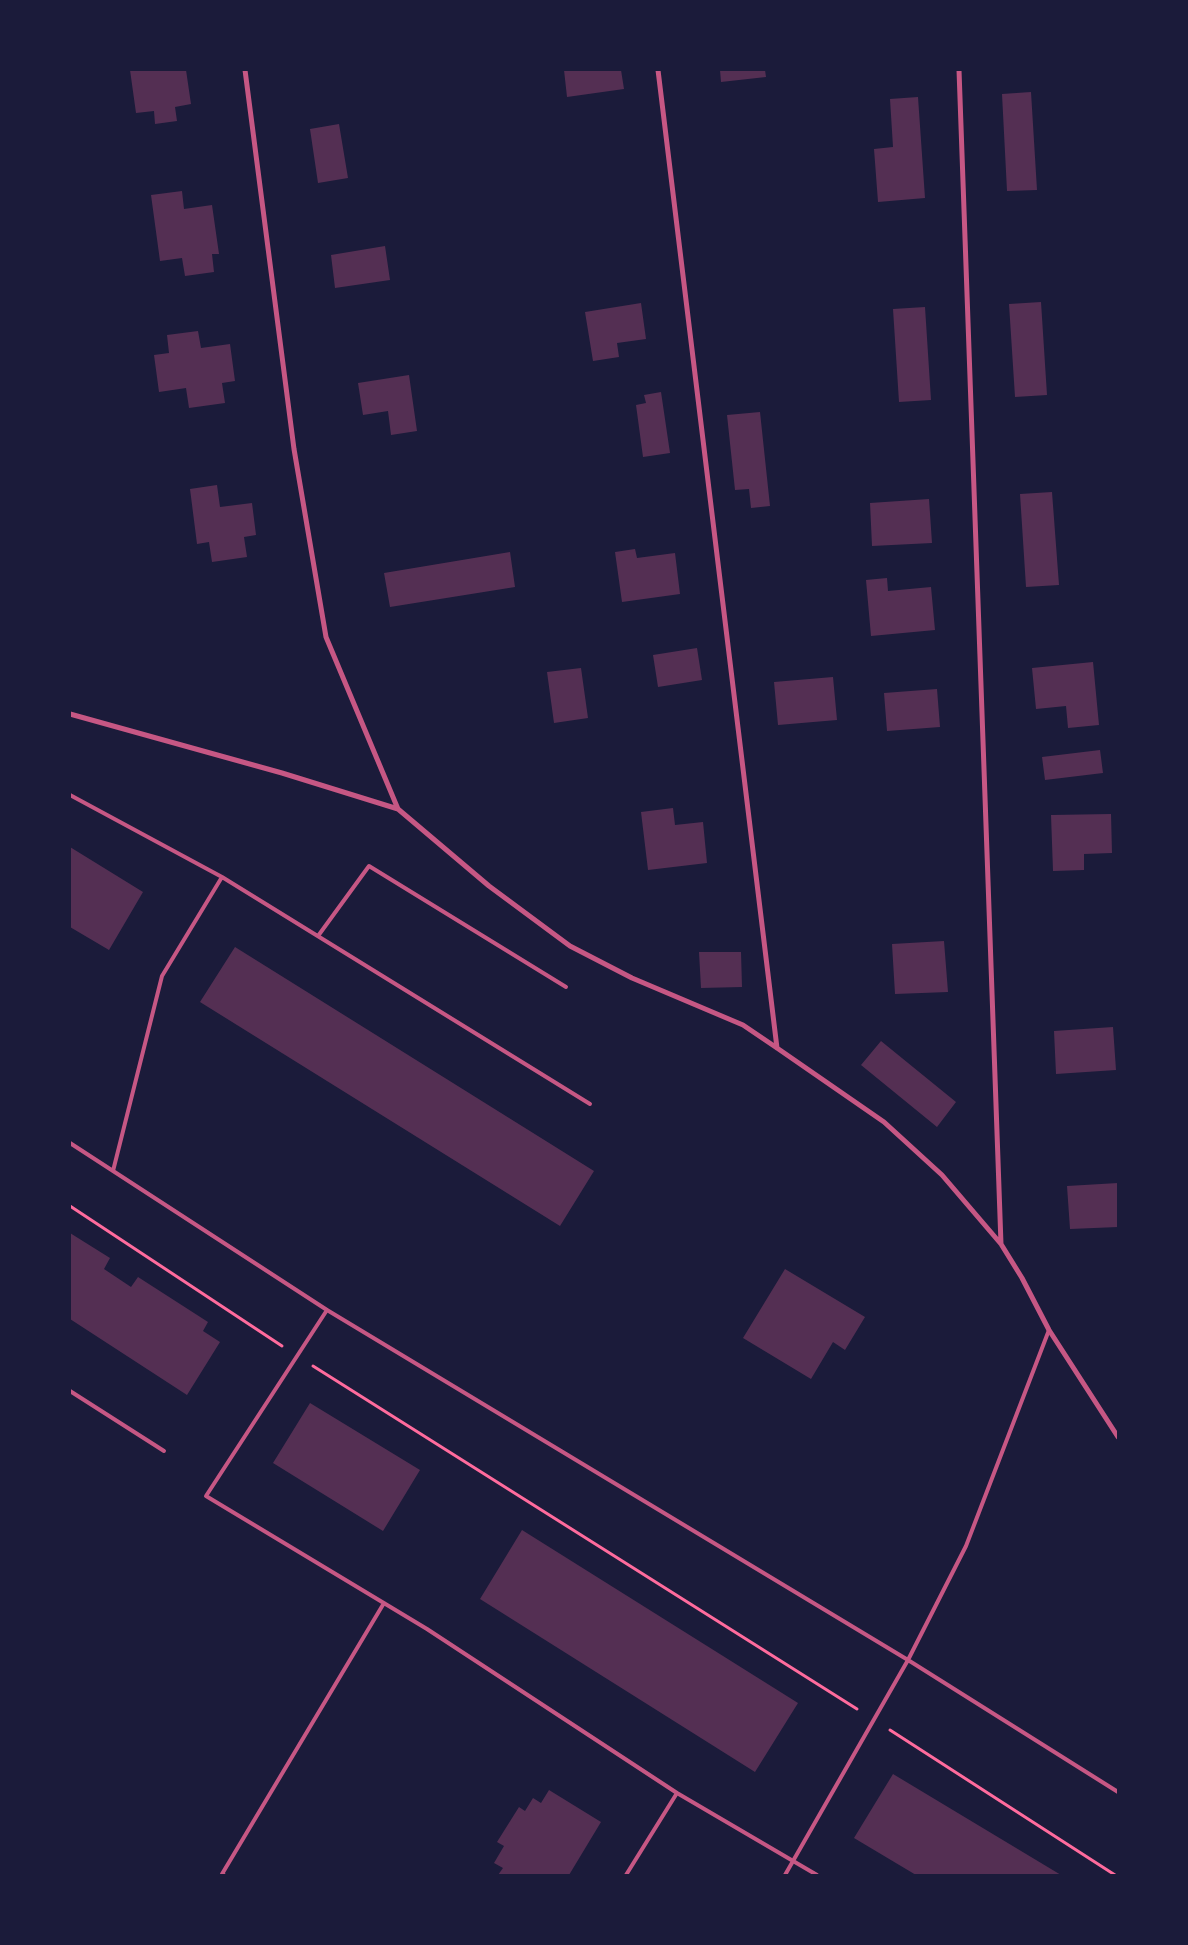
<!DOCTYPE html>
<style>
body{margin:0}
#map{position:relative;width:1188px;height:1945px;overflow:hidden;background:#1b1b3a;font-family:Montserrat,sans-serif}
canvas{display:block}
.frame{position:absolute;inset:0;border:71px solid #1b1b3a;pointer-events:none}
</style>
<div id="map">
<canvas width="1188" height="1945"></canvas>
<div class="frame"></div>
</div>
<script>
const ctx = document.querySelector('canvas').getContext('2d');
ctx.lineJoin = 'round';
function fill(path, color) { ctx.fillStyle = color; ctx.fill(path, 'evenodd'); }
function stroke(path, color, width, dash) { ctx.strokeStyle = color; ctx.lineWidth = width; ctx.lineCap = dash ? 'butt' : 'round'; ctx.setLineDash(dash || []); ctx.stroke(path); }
const building = new Path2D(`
 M130,70h56l5,34 -16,3 2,14 -22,3 -1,-13 -18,2z
 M564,70h57l3,19 -57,8z
 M720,70h45l1,7 -45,5z
 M1031,92l6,98 -30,1 -5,-97z
 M918,97l7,101 -47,4 -4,-53 19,-2 -3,-48z
 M339,124l9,54 -30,5 -8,-54z
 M182,191l2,18 28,-4 7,49h-7l2,18 -29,4 -3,-18 -22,3 -9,-66z
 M385,246l5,34 -55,8 -4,-33z
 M1041,302l6,93 -32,2 -6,-93z
 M641,303l5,36 -29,4 2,14 -26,4 -8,-49z
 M925,307l6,93 -32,2 -6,-93z
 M198,331l3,17 29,-4 5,37 -13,2 3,20 -36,5 -3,-20 -27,4 -5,-37 15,-2 -2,-18z
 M409,375l8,56 -26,4 -3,-24 -25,4 -5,-32z
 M661,392l9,61 -27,4 -7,-52 10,-2 -2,-8z
 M760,412l10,94 -19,2 -2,-19 -14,1 -8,-75z
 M217,485l3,22 32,-4 4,32 -12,2 3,20 -35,5 -3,-20 -12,2 -7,-55z
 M1052,492l7,93 -33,2 -6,-93z
 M929,499l3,44 -60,3 -2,-43z
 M635,549l2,9 38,-5 5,41 -58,8 -7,-50z
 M510,552l5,35 -125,20 -6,-34z
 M887,578l1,13 43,-4 4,43 -64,6 -5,-56z
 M697,648l5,32 -44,7 -5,-32z
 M1093,662l6,63 -31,3 -2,-22 -30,3 -4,-41z
 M581,668l7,50 -34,5 -7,-51z
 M833,677l4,43 -59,5 -4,-43z
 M937,689l3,38 -53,4 -3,-38z
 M1100,750l3,23 -58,7 -3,-23z
 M673,808l2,17 28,-3 4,41 -59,7 -7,-58z
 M1111,814l1,39 -28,1v16l-31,1 -2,-56z
 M70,847l73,45 -34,58 -39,-23z
 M944,941l4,51 -53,2 -3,-50z
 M235,947l359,224 -34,55 -360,-224z
 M699,952h42l1,35 -41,1z
 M1113,1027l3,43 -60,4 -2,-43z
 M881,1041l75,61 -19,25 -76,-62z
 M1118,1183v44l-48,2 -3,-43z
 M70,1233l40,25 -6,11 27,18 7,-10 70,45 -5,9 17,11 -33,53 -117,-76z
 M785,1269l80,48 -20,33 -12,-8 -22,37 -68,-41z
 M310,1403l110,67 -37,61 -110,-68z
 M522,1530l276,173 -43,69 -275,-173z
 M893,1774l168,101h-145l-62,-37z
 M549,1790l52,32 -32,53h-71l5,-7 -9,-5 10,-17 -7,-4 22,-35 6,4 8,-13 8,5z`);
const path = new Path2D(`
 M70,1206l212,140
 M313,1366l544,343
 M890,1730l225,145`);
const service = new Path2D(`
 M70,795l152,82
 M318,936l51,-70 197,121
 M70,1143l257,167 581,350 210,132
 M113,1171l49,-195 60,-99 368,227
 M327,1310l-121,186 221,133 250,164 140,82
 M70,1391l94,60
 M224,1875l-2,-1 162,-271
 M626,1875l51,-82
 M785,1875l123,-215 58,-114 83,-216`);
const minor = new Path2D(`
 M245,70l49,379 32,188 72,172
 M658,70l119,978
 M959,70l42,1174
 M70,714l212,59 116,36 91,77 81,60 62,32 111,47 34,23 107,74 58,53 59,69 21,34 27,52 69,107`);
fill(building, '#542f53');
stroke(path, '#ff6b9d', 3);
stroke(service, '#c65784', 4);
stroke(minor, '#c65784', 5);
</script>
